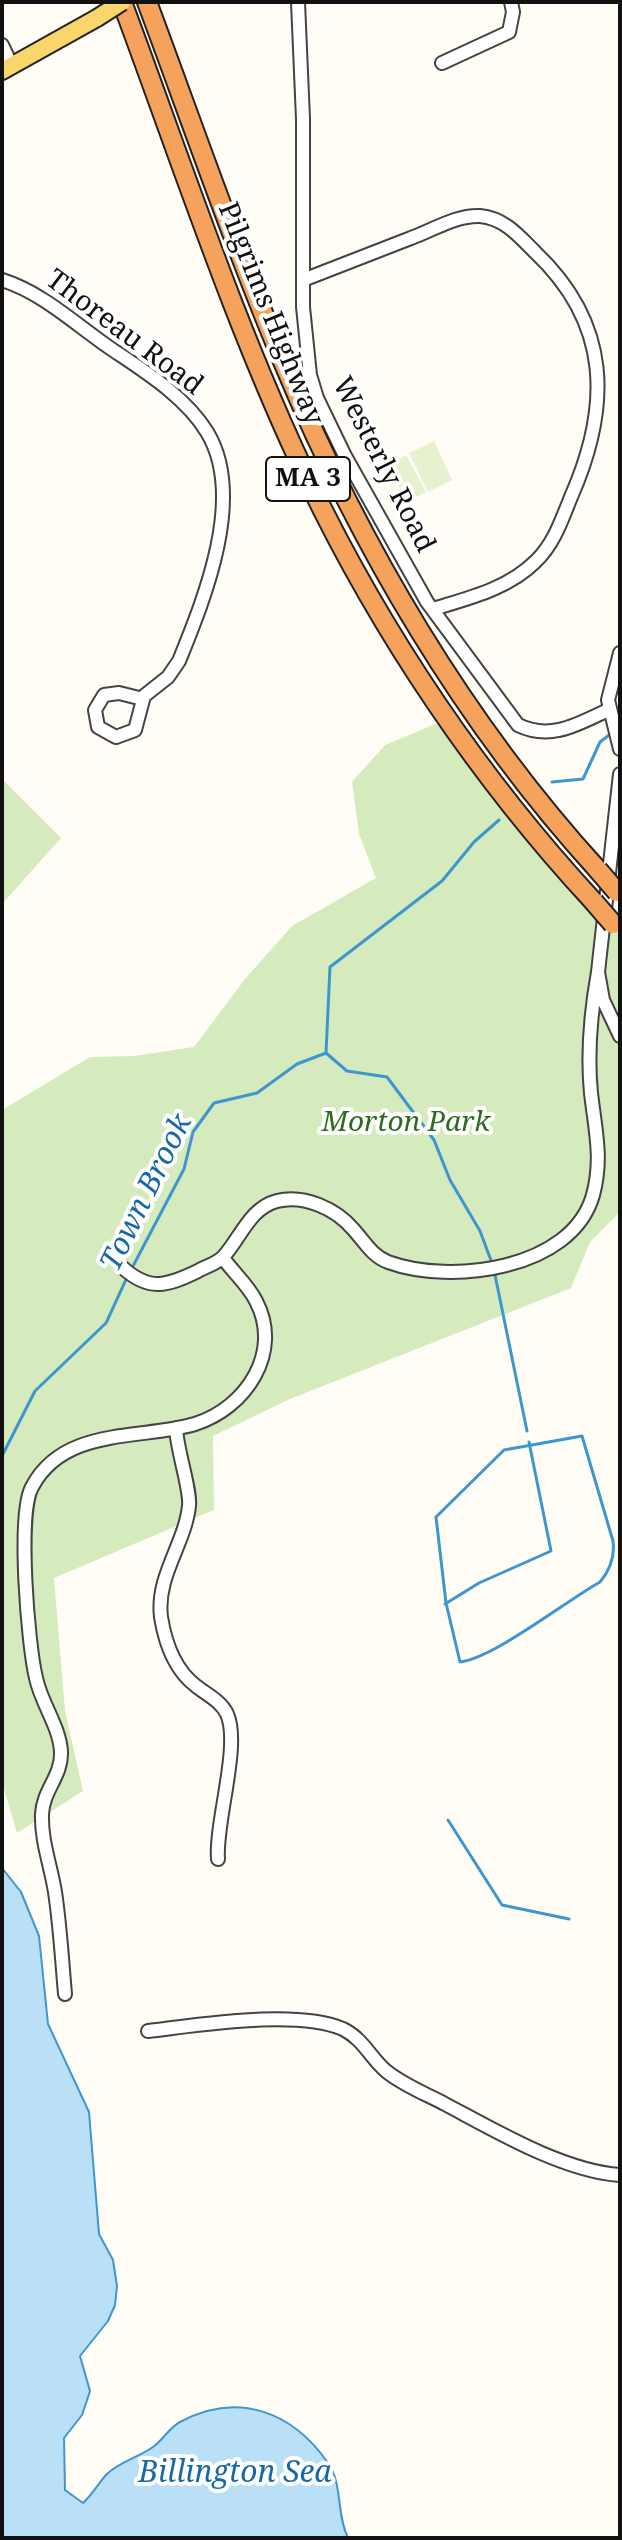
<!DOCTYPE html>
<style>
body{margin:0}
#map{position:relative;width:622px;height:2540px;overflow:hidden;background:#fffdf5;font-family:"Noto Serif",serif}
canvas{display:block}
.frame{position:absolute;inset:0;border:4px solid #111;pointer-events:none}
</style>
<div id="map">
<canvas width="622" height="2540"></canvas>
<div class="frame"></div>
</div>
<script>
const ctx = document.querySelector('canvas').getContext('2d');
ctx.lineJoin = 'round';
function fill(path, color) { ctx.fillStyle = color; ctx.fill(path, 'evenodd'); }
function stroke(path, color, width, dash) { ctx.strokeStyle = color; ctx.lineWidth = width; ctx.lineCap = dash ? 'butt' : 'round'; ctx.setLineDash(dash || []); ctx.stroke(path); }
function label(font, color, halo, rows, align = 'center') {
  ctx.font = font + ' "Noto Serif",serif'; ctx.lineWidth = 8; ctx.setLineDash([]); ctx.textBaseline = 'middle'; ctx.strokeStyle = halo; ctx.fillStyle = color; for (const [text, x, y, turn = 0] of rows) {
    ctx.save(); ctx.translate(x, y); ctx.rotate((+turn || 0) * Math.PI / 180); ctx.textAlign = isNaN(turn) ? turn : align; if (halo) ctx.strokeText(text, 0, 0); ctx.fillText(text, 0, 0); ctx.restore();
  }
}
const green = new Path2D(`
 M445,720l175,204v288l-30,30 -19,46 -281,111 -77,37 1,74 -160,68 11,133 18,80 -66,42 -15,-51v-672l88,-53 44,-1 60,-9 51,-68 47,-53 84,-48 -17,-44 -7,-52 33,-37z
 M2,779l59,59 -59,66z`);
const pitch = new Path2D(`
 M434,441l18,39 -24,12 -19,-39z
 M406,455l20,37 -19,10 -20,-37z`);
const water = new Path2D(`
 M2,1868l19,24 18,44 9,88 41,88 10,122 14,26 4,26 -2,19 -7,16 -28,35 10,35 -8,24 -18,23 1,52 18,13c9,-8 15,-19 23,-28 11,-12 33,-18 47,-28 10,-7 16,-19 27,-25 57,-31 112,-11 148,41 15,21 8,51 20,75h-346z`);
const stream = new Path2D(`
 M552,782l31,-3 17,-37 13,-10
 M326,1053l21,18 40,6 47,63 16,40 30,51 12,32
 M132,1268l52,-99 9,-37 21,-29 43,-10 40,-29 29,-11 4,-86 112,-86 32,-39 25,-22
 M494,1270l33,161
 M582,1436l31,105c2,15 -3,29 -13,41 -34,19 -106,76 -140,80l-14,-59 -10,-86 68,-67z
 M2,1456l33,-65 71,-68 22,-48
 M445,1604l34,-21 72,-32 -22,-109
 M448,1820l54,85 67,14`);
const minor = new Path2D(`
 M298,2l5,117v188l7,68 7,23 28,58 82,146 91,123c33,16 60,-1 90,-15
 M2,45l10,21
 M442,63l67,-31 4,-20 -2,-10
 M2,280c41,13 73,44 108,68 34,23 75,48 97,84 39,64 -2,165 -28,229l-11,16 -24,19 -9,34 -19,7 -18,-10 -3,-17 9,-15 15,-2 24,6
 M303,280c36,-14 72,-28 108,-42 22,-8 45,-23 69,-22 24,2 39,20 55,36 76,72 76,154 36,245 -9,22 -17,47 -35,64 -28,28 -67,37 -103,48
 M620,653l-12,47 12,49
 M620,774l-22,198 5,28 17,36
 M122,1267c27,25 45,19 76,4 8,-5 19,-7 26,-15 17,-19 26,-48 53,-55 27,-7 59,8 76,28 11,12 19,27 35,33 62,23 184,8 205,-67 10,-37 2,-66 -2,-102 -4,-40 0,-82 7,-121
 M176,1428c1,23 15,62 13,78 -4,38 -33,70 -28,111 4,25 14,53 35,69 10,8 25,15 31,28 14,31 -12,109 -9,145
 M65,1994c-3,-34 -5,-69 -10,-102 -4,-26 -14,-51 -13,-78 1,-24 20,-38 19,-62 -1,-25 -20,-49 -25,-74 -8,-33 -19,-164 -4,-191 32,-61 110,-47 163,-63 51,-16 88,-72 61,-123 -7,-15 -23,-29 -33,-43
 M148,2031c52,-6 148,-22 195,-2 20,10 27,28 43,42 17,14 40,23 59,33 51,27 118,67 175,71`);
const major = new Path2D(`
 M2,71l95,-53`);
const highway = new Path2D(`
 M122,2c60,161 113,325 187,480 73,152 171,297 285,420
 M147,2c45,121 87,243 137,362 76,182 180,359 314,506`);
const majorBridge = new Path2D(`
 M97,18l25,-16`);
const highwayBridge = new Path2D(`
 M598,870l19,22
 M594,902l19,22`);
const shields = [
 [308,479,84]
];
const shieldNames = [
 ["MA 3",308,479]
];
const streetNames = [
 ["Pilgrims Highway",270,314,68],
 ["Thoreau Road",124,333,37],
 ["Westerly Road",383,465,63]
];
const parkNames = [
 ["Morton Park",406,1123]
];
const waterNames = [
 ["Town Brook",147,1193,-64],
 ["Billington Sea",235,2473]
];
fill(green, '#d5ebbd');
fill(pitch, '#e6f2cf');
fill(water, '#b9e0f7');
stroke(water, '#3f96cf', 2);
stroke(stream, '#3f96cf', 3);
stroke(minor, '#444', 16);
stroke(major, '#222', 20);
stroke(highway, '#222', 22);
stroke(minor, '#fff', 12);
stroke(major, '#f9d66b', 16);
stroke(highway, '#f5a25d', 18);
stroke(majorBridge, '#222', 20, []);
stroke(highwayBridge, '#222', 22, []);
stroke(majorBridge, '#f9d66b', 16);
stroke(highwayBridge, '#f5a25d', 18);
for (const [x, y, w] of shields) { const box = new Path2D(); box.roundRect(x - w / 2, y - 22, w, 44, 6); ctx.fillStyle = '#fff'; ctx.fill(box); stroke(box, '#111', 2); }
label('bold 26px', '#111', null, shieldNames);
label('28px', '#111', '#fff', streetNames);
label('italic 28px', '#2f6b1f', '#fff', parkNames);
label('italic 30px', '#1768a6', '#fff', waterNames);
</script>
